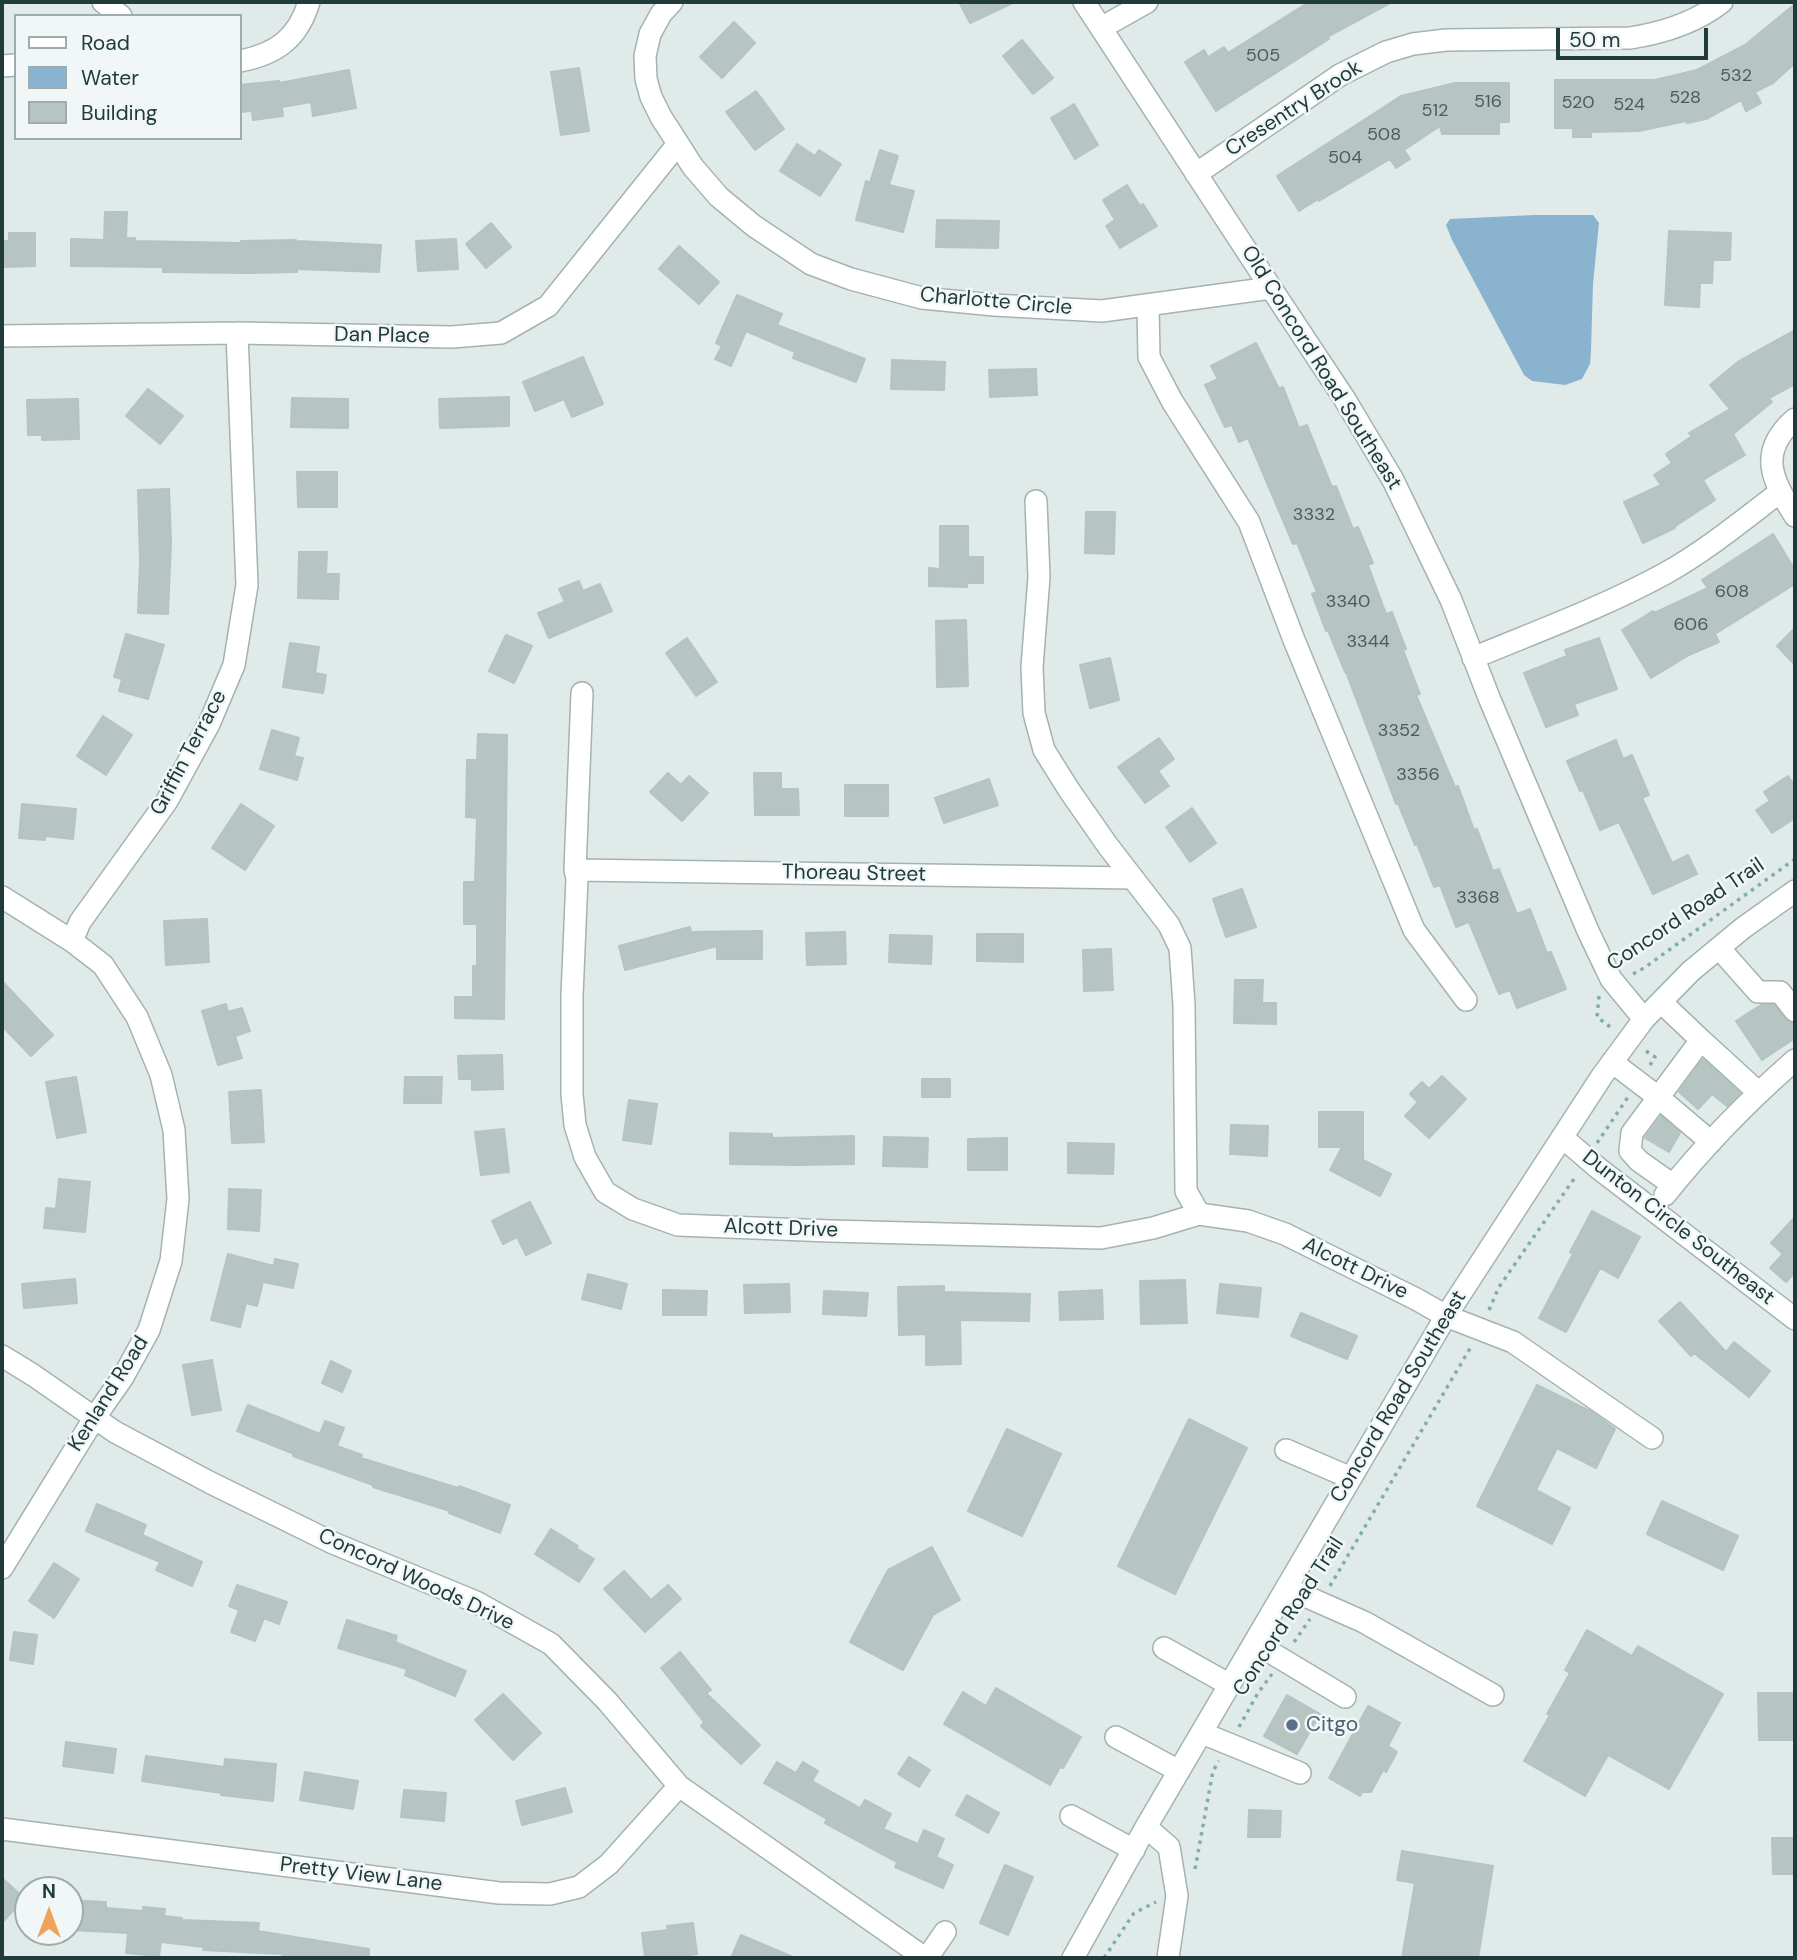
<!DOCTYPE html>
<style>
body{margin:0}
#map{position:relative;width:1797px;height:1960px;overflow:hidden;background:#e0ebe9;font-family:"DM Sans",sans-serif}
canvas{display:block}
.frame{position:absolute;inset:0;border:4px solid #213b3a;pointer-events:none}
.legend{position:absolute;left:14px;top:14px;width:228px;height:126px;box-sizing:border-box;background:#f1f7f6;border:2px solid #9eacab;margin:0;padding:9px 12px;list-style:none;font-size:21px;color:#213b3a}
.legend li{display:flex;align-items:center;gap:14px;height:35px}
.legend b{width:35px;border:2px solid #9eacab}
.north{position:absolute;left:14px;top:1876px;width:70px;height:70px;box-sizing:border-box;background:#f1f7f6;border:2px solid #9eacab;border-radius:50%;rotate:0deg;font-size:19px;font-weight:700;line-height:28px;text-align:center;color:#213b3a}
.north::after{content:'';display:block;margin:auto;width:24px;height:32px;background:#eea35b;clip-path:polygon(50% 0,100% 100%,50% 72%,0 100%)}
.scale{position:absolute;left:1556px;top:28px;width:152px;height:32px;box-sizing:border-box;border:4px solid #213b3a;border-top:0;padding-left:9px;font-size:21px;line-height:24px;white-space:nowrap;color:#213b3a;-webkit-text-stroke:5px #f1f7f6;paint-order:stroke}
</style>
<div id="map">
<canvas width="1797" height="1960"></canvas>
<div class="frame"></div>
<ul class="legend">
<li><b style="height:9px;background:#fff"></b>Road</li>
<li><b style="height:19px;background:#89b3cf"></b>Water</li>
<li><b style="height:19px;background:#b6c5c2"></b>Building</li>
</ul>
<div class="north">N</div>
<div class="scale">50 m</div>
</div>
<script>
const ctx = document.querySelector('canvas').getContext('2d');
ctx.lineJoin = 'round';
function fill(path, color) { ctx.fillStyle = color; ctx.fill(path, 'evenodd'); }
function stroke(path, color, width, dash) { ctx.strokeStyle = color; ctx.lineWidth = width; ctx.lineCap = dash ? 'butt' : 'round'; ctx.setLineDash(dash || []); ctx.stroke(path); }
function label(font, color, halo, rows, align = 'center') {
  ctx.font = font + ' "DM Sans",sans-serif'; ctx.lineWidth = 5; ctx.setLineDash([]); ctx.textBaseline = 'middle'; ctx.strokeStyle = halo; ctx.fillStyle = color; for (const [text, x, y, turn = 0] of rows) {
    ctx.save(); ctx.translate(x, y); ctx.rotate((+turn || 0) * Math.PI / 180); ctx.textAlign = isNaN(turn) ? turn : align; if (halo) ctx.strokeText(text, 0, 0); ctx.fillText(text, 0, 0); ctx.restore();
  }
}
const water = new Path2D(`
 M1534,215h59l6,8 -6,61 -2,67 -1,13 -8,15 -17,6 -33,-4 -8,-6 -72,-135 -6,-15 4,-6z`);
const building = new Path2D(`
 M959,2h56l-45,21z
 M1309,2h83l-65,35 2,2 -113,72 -31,-49 19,-12 4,7 16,-10 4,6z
 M1795,4v59l-22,20 -18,9 6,11 -15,8 -5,-11 -35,19 -19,4 -1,-2 -47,10 -48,1v5h-18v-9h-18v-48h100l42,-10 48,-25z
 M734,22l21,21 -33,35 -22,-21z
 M1022,40l31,38 -20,16 -30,-38z
 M579,68l10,63 -28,4 -10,-63z
 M349,70l7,38 -43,8 -2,-14 -29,5 1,9 -30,4 -1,-9 -12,1v-27l39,-4v2z
 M1455,83h54v39h-10v12h-57l-2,-8 -36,24 6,9 -14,9 -6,-9 -71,42 -1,-2 -19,12 -22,-35 124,-80z
 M756,91l28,38 -29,21 -29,-38z
 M1074,104l24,41 -23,14 -24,-41z
 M797,144l18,12 4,-6 22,14 -21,32 -40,-25z
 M880,150l18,6 -9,29 25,6 -11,41 -47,-12 10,-39 4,2z
 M1127,185l13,21 3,-2 14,22 -37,22 -14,-22 9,-6 -12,-20z
 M105,212h22l-1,26h9v3l106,2v-2l55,-1v1l85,4 -2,27 -82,-3v3l-49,1 -85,-1v-5l-92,-1v-27l33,1z
 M937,220l62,1 -1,27 -62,-1z
 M491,223l20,24 -25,21 -20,-24z
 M1669,231l62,2 -1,27h-17l-1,23h-12l-1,24 -34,-2z
 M9,233h26v33l-33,1v-26h7z
 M456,239l2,30 -40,2 -2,-30z
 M679,246l40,36 -20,22 -40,-35z
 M737,295l45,19 -5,11 88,34 -9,23 -63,-24 2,-6 -49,-21 -15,35 -16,-7 7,-13 -6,-3z
 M1795,330v54l-26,14 3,4 -39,32 12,21 -42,25 12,20 -41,27 1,1 -32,15 -19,-41 37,-17 -7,-10 18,-12 -6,-9 26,-18 -3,-3 41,-24 -20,-24 29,-24z
 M1256,343l23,46 4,-2 16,41 8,-3 25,62 4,-1 17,43 5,-2 15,36 -5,2 18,49 6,-2 14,37 -3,1 17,44 -4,1 39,92 3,-1 16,44 3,-1 16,42 6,-2 18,45 13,-5 17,44 4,-1 15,37 -49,19 -7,-18 -11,4 -30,-72 -13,5 -16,-42 -6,2 -17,-43 -2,1 -17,-42 -2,1 -50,-132h-1l-17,-42 -2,1 -14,-37 5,-2 -20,-49 -4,1 -45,-106 -9,4 -7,-17 -7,2 -20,-42 13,-6 -7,-13z
 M583,357l20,47 -31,13 -8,-18 -29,12 -12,-29z
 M892,360l53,2 -1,28 -53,-1z
 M1036,369l1,26 -47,2 -1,-27z
 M148,389l35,27 -23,28 -34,-28z
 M509,397v29l-69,2 -1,-29z
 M292,398l56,1v29l-57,-1z
 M78,399l1,40 -37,1v-5h-14l-1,-35z
 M297,472h40v35h-39z
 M169,489l2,52 -3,73 -30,-1 2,-51 -2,-72z
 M1086,512h29l-1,42 -29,-1z
 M940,526h28v31h15v26h-16v4l-38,-1v-18l11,1z
 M1773,534l22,36v14l-80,50 4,8 -30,13 -38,23 -29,-48 31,-19 1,2 54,-25 -6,-8z
 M299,552h28l-1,22h13l-1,25 -40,-1z
 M579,581l4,10 17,-7 12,27 -63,27 -11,-25 27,-11 -6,-13z
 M966,620l2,66 -31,1 -1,-66z
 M1795,628v37l-18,-19z
 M126,634l38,11 -16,54 -29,-8 3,-12 -8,-2z
 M506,635l26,11 -18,37 -25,-12z
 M687,638l30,44 -21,14 -30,-43z
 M1599,638l18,51 -43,15 4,11 -32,12 -22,-54 43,-17 -2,-6z
 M290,643l29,4 -4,26 11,2 -3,18 -40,-6z
 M1110,658l9,42 -29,8 -10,-43z
 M103,716l29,19 -26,40 -29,-19z
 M272,730l27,8 -5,18 9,2 -6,22 -37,-11z
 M478,734l29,1 -3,284 -49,-1v-21h18v-31h4v-42h-13v-42h11l2,-64 -11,-1 1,-57h10z
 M1159,738l15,21 -16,12 11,15 -24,17 -27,-36z
 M1616,740l7,19 9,-4 17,40 -7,3 30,65 16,-8 9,19 -44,20 -34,-72 -19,8 -17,-40 -3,1 -13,-30z
 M668,773l13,12 8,-9 19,17 -26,28 -32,-29z
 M754,773h27v16h17l1,26h-44z
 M1788,776l7,10v32l-23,15 -16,-23 14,-9 -6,-9z
 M989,779l9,26 -54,18 -9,-25z
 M845,785h43v31h-43z
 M22,804l54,5 -3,30 -28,-3v4l-26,-2z
 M241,804l33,22 -29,44 -33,-22z
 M1192,808l24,35 -26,19 -24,-35z
 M1242,889l14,38 -30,10 -13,-38z
 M207,919l2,43 -43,3 -2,-44z
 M690,927l1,5 71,-1v28h-45v-13l-92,24 -6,-24z
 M845,932l1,32 -39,1 -1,-32z
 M977,934h46v28l-46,-1z
 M890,935l42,1 -1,28 -42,-2z
 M1111,949l2,41 -29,1 -1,-41z
 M1235,980h28l-1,23h14v21l-42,-1z
 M2,981l51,54 -22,21 -29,-30z
 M226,1004l2,8 14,-4 8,23 -15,5 7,22 -24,7 -16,-54z
 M1761,1005h13l11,14 10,7v12l-33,22 -26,-39z
 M502,1055l1,34 -31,1v-11h-13l-1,-23z
 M1703,1059l37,34 -13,13 -15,-12 -14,15 -19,-17z
 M1442,1076l24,23 -37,39 -24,-22 13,-14 -8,-8 12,-12 7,7z
 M76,1077l10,55 -29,6 -11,-56z
 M405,1077h37l-1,26h-37z
 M922,1079h28v18h-28z
 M261,1090l3,52 -32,1 -3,-51z
 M629,1100l28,4 -6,40 -28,-4z
 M1319,1112h44v48l28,14 -11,22 -50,-26 12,-23h-23z
 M1661,1116l19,17 -11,19 -24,-14z
 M1231,1125l37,1 -1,30 -37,-2z
 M504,1129l5,43 -28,3 -6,-43z
 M730,1133l42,1v4l82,-2v28l-57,1 -67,-1z
 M884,1137l44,1 -1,29 -44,-1z
 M1007,1138v32h-39v-31z
 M1068,1143l46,1 -1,30 -45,-1z
 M59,1179l31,3 -5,50 -41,-4 2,-20 10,1z
 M229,1189l32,1 -2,41 -31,-2z
 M530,1202l21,41 -25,12 -9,-18 -14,7 -11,-23z
 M1592,1211l48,26 -22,41 -18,-10 -34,64 -27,-14 34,-64 -3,-2z
 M1795,1217v55l-9,10 -16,-14 13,-14 -12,-11z
 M228,1254l46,12 1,-7 23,5 -5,24 -30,-6 -6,24 -11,-3 -6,24 -29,-7z
 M588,1274l39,10 -6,25 -39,-10z
 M75,1279l2,24 -53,5 -2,-24z
 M1185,1280l2,43 -46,1 -1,-43z
 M789,1284l1,28 -45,1 -1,-28z
 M1220,1284l41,4 -3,29 -41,-4z
 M944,1286v6l86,2 -1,27 -69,-1 1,44 -35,1v-31l-27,1 -1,-48z
 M663,1290l44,1 -1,24h-43z
 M1102,1290l1,29 -43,1 -1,-28z
 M824,1291l44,2 -2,23 -43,-2z
 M1680,1302l46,50 8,-10 36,29 -21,26 -55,-44 -3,3 -32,-35z
 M1301,1313l56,23 -10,23 -56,-23z
 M212,1360l9,50 -29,5 -9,-50z
 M331,1361l20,10 -9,21 -20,-9z
 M1537,1385l55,27 23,17 -19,39 -39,-20 -21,42 34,18 -18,36 -75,-38z
 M248,1405l72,29 5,-13 19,7 -7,18 25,9 -1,3 97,30 1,-2 51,19 -10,28 -51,-20 1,-2 -77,-24v-2l-80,-29 1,-2 -57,-23z
 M1189,1419l58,29 -72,146 -57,-28z
 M1007,1429l54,25 -39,82 -54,-25z
 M1662,1501l76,35 -15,34 -76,-36z
 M97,1504l49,21 -4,10 60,27 -10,24 -36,-16 4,-8 -74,-31z
 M551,1529l27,17 -2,2 18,11 -15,23 -44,-28z
 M932,1547l28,53 -27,15 -30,55 -53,-28 38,-72z
 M54,1563l25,16 -25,39 -25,-17z
 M624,1571l27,29 17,-15 13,14 -36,33 -41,-43z
 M237,1585l50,17 -8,22 -15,-6 -9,23 -24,-9 8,-22 -10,-4z
 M347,1620l50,16 -2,6 71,29 -11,25 -50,-21 2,-6 -69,-21z
 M1587,1630l45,26 6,-10 85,48 -54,95 -61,-34 -23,41 -61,-35 26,-46 -3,-1 23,-41 -5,-3z
 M14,1632l23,3 -4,29 -23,-4z
 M680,1652l31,38 -5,3 54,52 -19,19 -40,-38 3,-4 -43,-54z
 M996,1688l85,49 -18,31 -3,-1 -10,18 -106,-61 19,-32 23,14z
 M1758,1693h34l1,47h-34z
 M503,1694l38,39 -28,27 -38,-40z
 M1287,1695l33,19 -23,40 -33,-18z
 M1368,1706l32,17 -12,23 9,6 -11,20 -3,-2 -12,22h-9l-2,4 -31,-18z
 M66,1742l50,7 -3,24 -50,-7z
 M146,1756l78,11 1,-8 51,5 -3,37 -52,-6v-2l-79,-12z
 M909,1757l21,13 -11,17 -21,-13z
 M777,1762l19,11 7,-11 15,9 -6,10 48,27 5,-8 26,14 -8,15 35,15 6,-14 20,9 -8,18 17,8 -10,23 -48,-21 2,-5 -72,-39 2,-4 -63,-36z
 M305,1772l53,9 -5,28 -53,-9z
 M565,1788l7,24 -50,13 -6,-24z
 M404,1790l42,3 -2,28 -43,-4z
 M967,1795l32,18 -11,20 -32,-18z
 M1249,1810l32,1 -1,26h-32z
 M1772,1838h23v36h-22z
 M1402,1851l91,15 -15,92h-76l13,-75 -18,-3z
 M1005,1865l28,12 -25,58 -28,-12z
 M2,1878l22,20 -22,25z
 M70,1900l36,2v6l37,3v-4l22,2 -1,7 18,2v2l77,3 -1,8 111,18v9h-87l1,-4 -80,-4 1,-3 -43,-5 -2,14 -33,-3 2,-20 -58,-3z
 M693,1923l4,31 -31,4h-21l-3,-25 26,-3 -1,-4z
 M741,1935l54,23h-64z`);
const path = new Path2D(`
 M1633,974l11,-6 151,-109
 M1599,996l-2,21 16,12
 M1646,1051l9,6 -5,8
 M1597,1143l31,-46
 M1489,1310l10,-23 77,-111
 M1330,1586l142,-241
 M1294,1642l16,-23
 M1239,1727l19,-34 14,-19
 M1195,1869l18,-98 6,-10
 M1104,1958l30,-45 22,-11`);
const minor = new Path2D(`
 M103,2l18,14
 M672,2l-11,12 -11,20 -5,22 1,23 5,18 10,20 32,50 26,30 35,29 57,38 40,15 71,19 72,7 108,6 169,-23
 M1084,2l187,286 73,110 49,82 58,120 39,100 98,231 23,48 33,40
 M1101,28l46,-26
 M240,61c37,-7 58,-23 69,-59
 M2,66l14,-1
 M1196,174l144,-99 46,-23 27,-8 33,-4 184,-2c33,-5 65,-15 92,-36
 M1148,305l1,52 23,44 77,121 45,118 120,290 52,70
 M2,336l235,-3 215,4 49,-4 47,-27 129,-161
 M1795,419c-38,33 -23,61 0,97
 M1036,501l3,76 -7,90 2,46 10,37 25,40 39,56 61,79 11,23 4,57 2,186 13,23
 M1473,658c65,-27 131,-51 193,-85 41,-23 77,-53 114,-81
 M582,693l-7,177 2,8 -5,118v98l3,31 10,32 20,35 28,17 45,16 152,6 271,7 52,-10 46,-14 49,7 37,13 131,65 30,17 67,26 139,96
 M575,870l558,8
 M2,897l70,44 31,24 34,52 24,58 13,55 4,69 -7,62 -22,69 -26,47 -28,40 -93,151
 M72,941l8,-19 87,-121 42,-77 25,-59 13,-80 -10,-252
 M1719,948l39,44h22l15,19
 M1661,1002l40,38 -69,93 -2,18 9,10 34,24
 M1701,1040l57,52
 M1612,1062l46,35 53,45
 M1562,1137l36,31 197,151
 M1665,1195c39,-49 83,-94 130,-135
 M2,1356l31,19 82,57 96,51 122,60 143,59 75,42 56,57 72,85 246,172
 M1286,1450l65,28
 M1287,1588l77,34 129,73
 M1255,1643l90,54
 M1164,1648l66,37
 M1202,1733l98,40
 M1116,1737l63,34
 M1071,1816l63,34
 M1146,1827l23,20 8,49 -9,62
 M2,1829l497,64 51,1 29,-7 30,-23 70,-78
 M927,1958l18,-26
 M1073,1958l73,-131 300,-511 156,-240 42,-57 47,-48 52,-43 52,-37`);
const markers = [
 [1292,1725,7,"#5c6f8a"]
];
const numberNames = [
 ["505",1263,56],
 ["532",1736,76],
 ["528",1685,98],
 ["516",1488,102],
 ["520",1578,103],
 ["524",1629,105],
 ["512",1435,111],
 ["508",1384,135],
 ["504",1345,158],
 ["3332",1314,515],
 ["608",1732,592],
 ["3340",1348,602],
 ["606",1691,625],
 ["3344",1368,642],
 ["3352",1399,731],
 ["3356",1418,775],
 ["3368",1478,898]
];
const streetNames = [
 ["Cresentry Brook",1294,109,-33],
 ["Charlotte Circle",996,302,5],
 ["Dan Place",382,336,1],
 ["Old Concord Road Southeast",1321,368,58],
 ["Griffin Terrace",189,753,-62],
 ["Thoreau Street",854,874,1],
 ["Concord Road Trail",1686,915,-34],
 ["Dunton Circle Southeast",1678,1228,38],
 ["Alcott Drive",781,1229,2],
 ["Alcott Drive",1355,1269,26],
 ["Kenland Road",109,1394,-58],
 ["Concord Road Southeast",1399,1397,-59],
 ["Concord Woods Drive",416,1580,25],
 ["Concord Road Trail",1289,1617,-57],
 ["Pretty View Lane",361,1875,7]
];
const serviceNames = [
 ["Citgo",1306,1725]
];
fill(water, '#89b3cf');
fill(building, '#b6c5c2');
stroke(building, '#b3c4c1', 2);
stroke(minor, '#a3b3b1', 24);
stroke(path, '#82aeaa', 3.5, [3.5, 5]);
stroke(minor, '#fff', 21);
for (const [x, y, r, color] of markers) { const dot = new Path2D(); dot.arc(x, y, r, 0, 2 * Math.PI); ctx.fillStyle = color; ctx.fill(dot); stroke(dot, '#f1f7f6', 2.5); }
label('18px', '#465e5c', null, numberNames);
label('21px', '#213b3a', '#f1f7f6', streetNames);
label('21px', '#4e5e75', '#f1f7f6', serviceNames, 'left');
</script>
